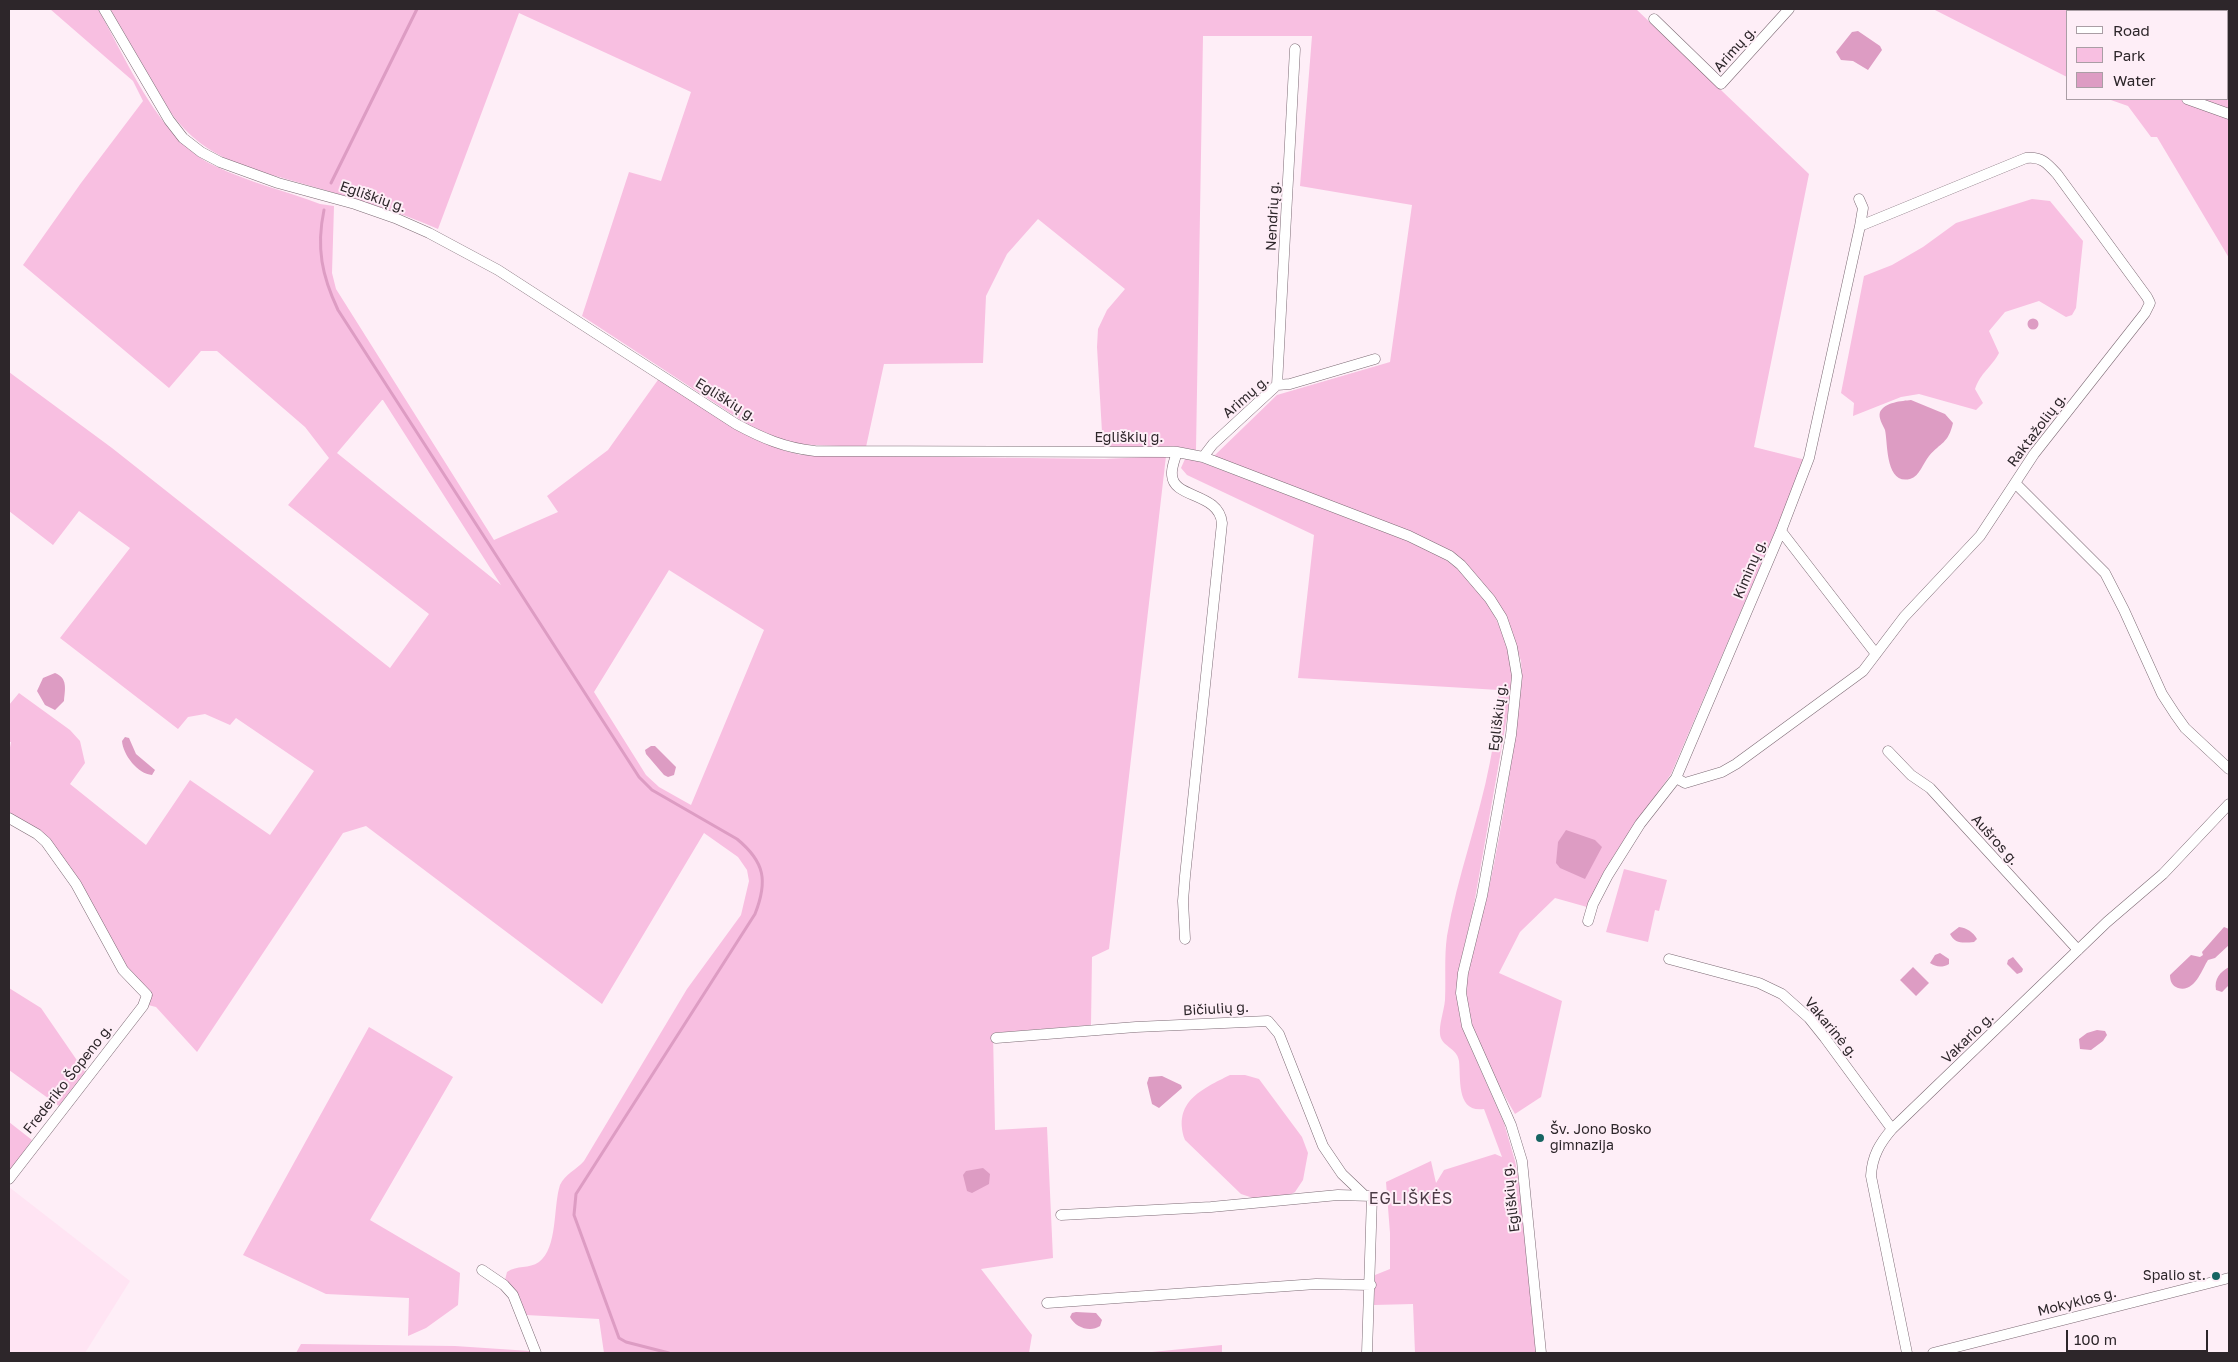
<!DOCTYPE html>
<meta charset="utf-8">
<style>
body{margin:0}
#map{position:relative;width:2238px;height:1362px;overflow:hidden;background:#feeef7;font-family:"Golos Text",sans-serif}
canvas{display:block}
.frame{position:absolute;inset:0;border:10px solid #2d262a;pointer-events:none}
.legend{position:absolute;left:2066px;top:10px;width:162px;height:90px;box-sizing:border-box;background:#feeef7;border:1px solid #aa9ea5;margin:0;padding:6px 9px;list-style:none;font-size:15px;color:#2d262a}
.legend li{display:flex;align-items:center;gap:10px;height:25px}
.legend b{width:25px;border:1px solid #aa9ea5}
.scale{position:absolute;left:2066px;top:1330px;width:142px;height:22px;box-sizing:border-box;border:2px solid #2d262a;border-top:0;padding-left:6px;font-size:15px;line-height:18px;white-space:nowrap;color:#2d262a;-webkit-text-stroke:4px #feeef7;paint-order:stroke}
</style>
<div id="map">
<canvas width="2238" height="1362"></canvas>
<div class="frame"></div>
<ul class="legend">
<li><b style="height:6px;background:#fff"></b>Road</li>
<li><b style="height:14px;background:#f8bfe1"></b>Park</li>
<li><b style="height:14px;background:#dd9cc3"></b>Water</li>
</ul>
<div class="scale">100 m</div>
</div>
<script>
const ctx = document.querySelector('canvas').getContext('2d');
ctx.lineJoin = 'round';
function fill(path, color) { ctx.fillStyle = color; ctx.fill(path, 'evenodd'); }
function stroke(path, color, width, dash) { ctx.strokeStyle = color; ctx.lineWidth = width; ctx.lineCap = dash ? 'butt' : 'round'; ctx.setLineDash(dash || []); ctx.stroke(path); }
function label(font, color, halo, rows, align = 'center') {
  ctx.font = font + ' "Golos Text",sans-serif'; ctx.lineWidth = 4; ctx.setLineDash([]); ctx.textBaseline = 'middle'; ctx.strokeStyle = halo; ctx.fillStyle = color; for (const [text, x, y, turn = 0] of rows) {
    ctx.save(); ctx.translate(x, y); ctx.rotate((+turn || 0) * Math.PI / 180); ctx.textAlign = isNaN(turn) ? turn : align; if (halo) ctx.strokeText(text, 0, 0); ctx.fillText(text, 0, 0); ctx.restore();
  }
}
const built = new Path2D(`
 M9,1187l121,94 -45,72h-76z`);
const green = new Path2D(`
 M50,9h48c29,51 62,132 117,157 33,16 71,25 105,38l14,2 -2,67 4,16 158,251 64,-28 -11,-16 61,-46 52,-73c45,29 88,66 141,78l303,4 62,-3 -57,493 -17,8 -1,68 -98,8 2,97 52,-3 6,131 -72,11 51,66 -3,18h-425l-5,-34 -73,-4 -7,-19 -14,-16 2,-8c10,-7 22,-3 32,-10 19,-14 14,-56 21,-77 5,-11 16,-15 24,-24l103,-172 54,-74 8,-34 -2,-11 -9,-13 -34,-24 -102,171 -236,-178 -23,7 -146,219 -41,-45 -8,-2 -29,-45 -51,-92 -59,-54v-61l2,-11h-2v-37l10,-12 51,37 10,11 5,22 -15,21 76,61 44,-65 80,55 44,-64 -78,-53 -6,7 -25,-11 -17,3 -10,12 -118,-91 70,-90 -51,-37 -26,34 -44,-34v-139l103,76 278,220 39,-54 -141,-109 41,-47 -24,-31 -88,-76h-16l-32,37 -146,-123 58,-82 62,-82 -10,-20zM382,400h1l118,185 -164,-132zM669,570l95,60 -73,175 -32,-18 -13,-12 -52,-83z
 M110,9h1526l173,165 -55,273 52,13 -135,314 -55,78 -29,55 -32,-9 -35,34 -21,41 63,28 -21,96 -26,17c-20,-36 -44,-74 -48,-115 -4,-28 16,-81 22,-111 15,-68 24,-139 33,-209l-1,-18 -13,-39 -49,-63 -245,-103 63,-61 113,-33 22,-157 -112,-19 12,-150h-109l-7,414 -23,-4 -70,3 -6,-102 1,-18 9,-19 18,-21 -87,-70 -31,35 -21,42 -3,67 -99,1 -18,83 -76,-3 -31,-12 -177,-116 47,-144 32,9 30,-89 -172,-79 -81,216c-42,-19 -87,-31 -131,-44 -54,-16 -100,-23 -136,-72z
 M1933,9h296v249l-72,-121h-6l-23,-31 -20,-7h119v-88h-160v66z
 M2032,199l18,2 33,40 -7,67 -4,7 -6,2 -27,-16 -34,11 -16,19 10,22c-8,15 -18,19 -24,36l8,14 -7,7 -57,-16 -18,3 -48,19 1,-13 -13,-10 23,-117 28,-11 31,-18 33,-24z
 M1185,459l13,2 218,83c13,6 26,12 37,21 35,27 58,74 60,118l-40,227 -13,54 -3,33 3,21 7,21 37,84 11,38 6,29 15,163h-121l-2,-49 -39,1 1,-30 15,-6v-36l-4,-51 45,-21 5,22 8,-13 51,-16 7,3 -18,-48c-28,4 -23,-30 -25,-48 -2,-14 -18,-14 -19,-27 -1,-10 4,-23 5,-34 1,-21 -1,-43 2,-64 10,-59 32,-116 43,-174 5,-24 6,-48 9,-72l-201,-12 16,-143 -127,-60 -6,-7z
 M1624,869l43,11 -8,31 -4,-1 -7,32 -42,-10z
 M9,988l32,20 44,64 -26,34 -50,-36z
 M369,1027l84,50 -83,143 90,53 -2,32 -32,23 -18,8 1,-38 -83,-4 -83,-39z
 M1230,1075h15l14,4 43,58 6,16 -5,27 -8,12 -9,5 -30,2 -15,-5 -56,-54c-13,-38 17,-51 45,-65z
 M9,1122l23,18 -23,33z
 M301,1344l154,2 75,5 1,2h-235z
 M1222,1345v8h-80z`);
const water = new Path2D(`
 M1858,31l22,15 2,4 -14,20 -15,-9 -12,-1 -5,-8 16,-20z
 M2027.5 324a5.5 5.5 0 1 1 11 0a5.5 5.5 0 1 1-11 0Z
 M1911,400l34,14 8,9c-5,21 -12,19 -24,33 -6,7 -9,20 -19,23 -25,6 -22,-36 -25,-49 -2,-5 -7,-12 -5,-18 5,-10 22,-11 31,-12z
 M55,673c13,5 10,16 9,28l-9,9 -10,-5 -8,-14 6,-13z
 M125,737l4,1 7,16 19,16 -3,5c-14,-1 -29,-20 -30,-34z
 M651,746h4l21,21 -2,8 -6,2 -4,-2 -18,-21 -1,-4z
 M1566,830l29,10 7,7 -17,32 -25,-11 -4,-5 2,-21z
 M1959,927c8,1 14,5 18,12l-3,3c-11,1 -19,2 -24,-8z
 M2224,927l5,2v16l-14,13 -7,2c-6,9 -13,33 -30,28 -6,-2 -8,-7 -8,-13l21,-20 9,2 3,-2 -1,-3z
 M1940,953l9,6v5c-7,4 -13,3 -19,-1l5,-8z
 M2013,957l10,12 -1,3 -5,2 -10,-10 1,-4z
 M1913,967l16,16 -13,13 -16,-16z
 M2229,967v18l-7,7 -6,-2c-2,-11 4,-18 13,-23z
 M2097,1030l8,1 2,4 -4,6 -12,9 -11,-1 -1,-10 8,-6z
 M1162,1076l19,9 1,3 -23,20 -7,-4 -5,-21 2,-6z
 M983,1168l7,6 -1,10 -17,9 -5,-2 -4,-16 3,-4z
 M1076,1312l20,1 6,7 -2,6c-10,7 -25,1 -30,-9l2,-4z`);
const stream = new Path2D(`
 M331,183l86,-174
 M324,210c-8,38 -2,66 14,100l301,467 13,13 85,49c28,23 31,42 18,75l-179,280 -2,21 45,123 7,4 43,11`);
const minor = new Path2D(`
 M104,9l65,111 14,18 18,14 19,10 58,21 77,21 40,14 34,15 69,37 238,154c26,14 49,24 79,27l362,1 26,5 206,79 41,20 11,9 29,34 12,19 10,29 5,29 -6,59 -29,161 -19,77 -2,20 6,33 44,99 11,36 19,192
 M2210,9l8,2
 M2227,14l2,1
 M1654,19l67,65 68,-75
 M2187,99l42,15
 M1860,226l166,-68c15,-2 21,5 31,16l90,123 3,6 -5,10 -111,141 -19,29 90,90 19,37 38,84 13,20 10,14 44,41
 M1277,385l18,-336
 M1177,452c-2,7 -6,16 -5,23 1,24 47,17 50,48l-37,353 -2,25 2,38
 M1203,457l10,-13 64,-59 13,-1 85,-25
 M1781,531l95,123
 M1888,751l23,24 19,13 148,162
 M1676,778l9,5 37,-11 14,-8 127,-93 41,-54 76,-81 35,-53
 M9,818l28,16 9,8 30,42 47,86 24,25 -4,11 -134,173
 M1588,921l5,-17 15,-29 32,-51 36,-46 105,-247 28,-73 51,-232 3,-18 -4,-9
 M1669,959l90,24 23,11 27,24 16,20 67,91
 M996,1038l140,-11 132,-6 11,13 44,112 19,28 21,20
 M1061,1215l150,-8 127,-12 34,1 -5,157
 M482,1270l22,15 9,10 23,58
 M1047,1303l269,-19 55,1
 M1907,1353l-36,-177c1,-20 9,-33 21,-47l215,-207 56,-48 66,-70
 M1933,1353l296,-75`);
const markers = [
 [1540,1138,5,"#166462"],
 [2216,1276,5,"#166462"]
];
const streetNames = [
 ["Arimų g.",1735,49,-48],
 ["Egliškių g.",373,197,19],
 ["Nendrių g.",1273,216,-87],
 ["Arimų g.",1246,397,-41],
 ["Egliškių g.",726,400,32],
 ["Raktažolių g.",2037,430,-53],
 ["Egliškių g.",1129,438],
 ["Kiminų g.",1750,569,-67],
 ["Egliškių g.",1498,717,-83],
 ["Aušros g.",1995,840,48],
 ["Bičiulių g.",1216,1009,-3],
 ["Vakarinė g.",1831,1028,50],
 ["Vakario g.",1968,1038,-44],
 ["Frederiko Šopeno g.",68,1079,-52],
 ["Egliškių g.",1511,1198,-97],
 ["Mokyklos g.",2077,1302,-14]
];
const poiNames = [
 ["Šv. Jono Bosko",1550,1130],
 ["gimnazija",1550,1146],
 ["Spalio st.",2206,1276,"right"]
];
const quarterNames = [
 ["EGLIŠKĖS",1411,1199]
];
fill(built, '#ffe4f3');
fill(green, '#f8bfe1');
fill(water, '#dd9cc3');
stroke(stream, '#dd9cc3', 3);
stroke(minor, '#7d6b75', 11);
stroke(minor, '#fff', 10);
for (const [x, y, r, color] of markers) { const dot = new Path2D(); dot.arc(x, y, r, 0, 2 * Math.PI); ctx.fillStyle = color; ctx.fill(dot); stroke(dot, '#feeef7', 2); }
label('14px', '#2d262a', '#feeef7', streetNames);
label('14px', '#2d262a', '#feeef7', poiNames, 'left');
ctx.letterSpacing = '1px';
label('16px', '#4b3b45', '#feeef7', quarterNames);
ctx.letterSpacing = '0px';
</script>
